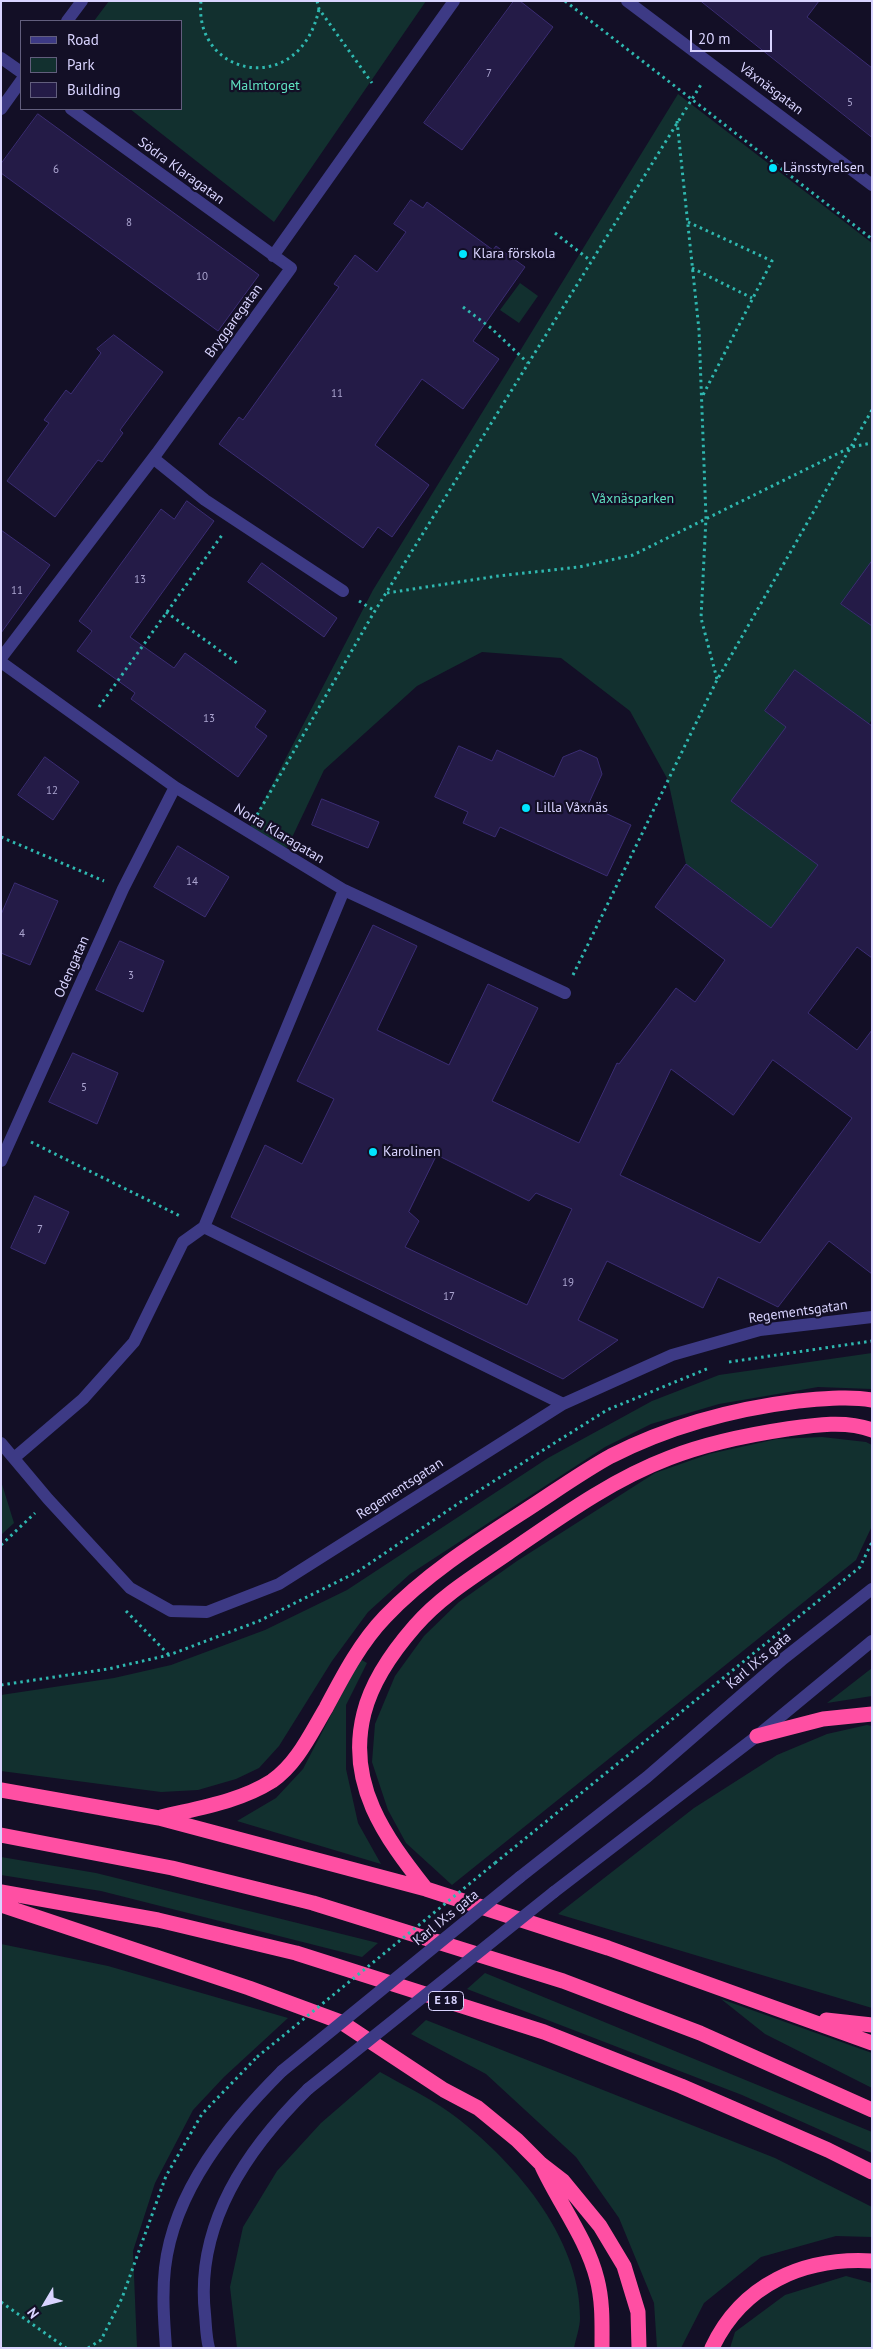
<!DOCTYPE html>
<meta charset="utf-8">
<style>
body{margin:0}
#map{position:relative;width:873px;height:2349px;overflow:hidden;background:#130f26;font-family:"PT Sans",sans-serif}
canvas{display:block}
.frame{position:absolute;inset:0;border:2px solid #d9d4ff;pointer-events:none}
.legend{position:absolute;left:20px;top:20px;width:162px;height:90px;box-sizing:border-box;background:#130f26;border:1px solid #625e7d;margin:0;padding:6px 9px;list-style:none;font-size:15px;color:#d9d4ff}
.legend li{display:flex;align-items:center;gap:10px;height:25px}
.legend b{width:25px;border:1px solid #625e7d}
.north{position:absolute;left:20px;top:2279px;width:50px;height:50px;-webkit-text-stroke:4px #130f26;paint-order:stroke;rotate:233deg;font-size:14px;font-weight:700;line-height:20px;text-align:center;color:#d9d4ff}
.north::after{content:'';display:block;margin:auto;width:18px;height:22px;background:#d9d4ff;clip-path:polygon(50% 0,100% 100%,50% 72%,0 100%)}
.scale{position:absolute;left:690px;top:30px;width:82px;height:22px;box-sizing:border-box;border:2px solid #d9d4ff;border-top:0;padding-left:6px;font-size:15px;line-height:18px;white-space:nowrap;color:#d9d4ff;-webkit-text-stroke:4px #130f26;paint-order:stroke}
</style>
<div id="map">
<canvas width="873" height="2349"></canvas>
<div class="frame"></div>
<ul class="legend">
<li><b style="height:6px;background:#3d3a85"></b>Road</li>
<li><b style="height:14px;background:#12302f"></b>Park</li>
<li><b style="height:14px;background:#241b47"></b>Building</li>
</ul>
<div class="north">N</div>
<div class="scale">20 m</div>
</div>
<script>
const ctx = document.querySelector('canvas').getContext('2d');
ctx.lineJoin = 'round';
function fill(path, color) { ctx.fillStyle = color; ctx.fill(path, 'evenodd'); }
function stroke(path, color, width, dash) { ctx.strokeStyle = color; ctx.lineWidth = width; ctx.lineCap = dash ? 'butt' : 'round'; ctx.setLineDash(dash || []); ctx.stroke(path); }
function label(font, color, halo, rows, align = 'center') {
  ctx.font = font + ' "PT Sans",sans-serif'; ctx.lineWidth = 4.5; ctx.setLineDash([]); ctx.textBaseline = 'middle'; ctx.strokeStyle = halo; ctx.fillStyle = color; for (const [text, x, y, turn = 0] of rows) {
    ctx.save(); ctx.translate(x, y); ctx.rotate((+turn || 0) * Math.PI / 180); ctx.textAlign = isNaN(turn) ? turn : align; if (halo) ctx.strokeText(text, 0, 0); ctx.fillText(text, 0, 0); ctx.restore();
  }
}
const green = new Path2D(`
 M109,1h317l-152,221 -144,-113h51v-88h-87z
 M678,94l194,149v318l-31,43 31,22v93l-3,5 -74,-54 -30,41 107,78 -109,-30 -32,42 87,64 -47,63 -85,-64 -18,-84 -38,-69 -69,-53 -79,-6 -65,34 -93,84 -37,78 -40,-15 126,-243z
 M520,283l18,13 -19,27 -19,-13z
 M872,1353v36l-54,-2 -99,17 -68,20 -46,23 -195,127 -42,38 -36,49 -53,85 -20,22 -23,11 -38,11 -37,2 -160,-21v-76l113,-17 57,-13 94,-35 82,-40 201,-132 104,-57 67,-26z
 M822,1437l44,5 6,3v81l-16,34 -404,325 -46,-42 -18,-33 -16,-48 3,-38 20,-48 29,-40 35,-34 58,-41 138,-88 54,-19 68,-15z
 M1,1481l13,42 -13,12z
 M360,1659l7,4 -21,42v64l12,54 23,41 -144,-43 39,-23 27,-29z
 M872,1668v28l-45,7z
 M867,1725l5,1v282l-314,-94 136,-106 83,-53 50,-21z
 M1,1857l95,16 282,70 -16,14 -261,-66 -100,-16z
 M1,1944l107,22 180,52 -64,59 -31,33 -38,73 -22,68 4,97h-136z
 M485,1973l387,159v21l-130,-58 -275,-106z
 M721,1999l151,54v35l-107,-54z
 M426,2020l349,138 97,49v30l-36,-1 -75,21 -57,46 -23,45h-24l-3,-45 -35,-85 -43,-61 -90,-83 -75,-40z
 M380,2072c23,13 48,25 69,40 62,45 132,125 131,206 0,9 -4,20 -6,30h-337l-7,-61 13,-60 34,-56 44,-48z
 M846,2276l26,7v65h-142l5,-16 50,-37z`);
const building = new Path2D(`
 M514,1h6l33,26 -91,123 -38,-27z
 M701,1h118l-12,16 65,51v69z
 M38,114l221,161 -41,56 -217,-158v-9z
 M411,200l12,8 4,-6 66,48 3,-4 29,21 -52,74 26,18 -36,50 -41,-30 -47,66 54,40 -37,52 -14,-10 -15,21 -144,-104 20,-27 4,3 96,-133 -5,-3 21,-29 22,17 29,-40 -12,-8z
 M114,335l49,37 -43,58 3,3 -21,29 -4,-2 -43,57 -48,-36 42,-58 -5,-3 22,-30 5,4 30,-41 -4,-4z
 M187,501l27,20 -84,116 44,31 11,-15 81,58 -11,16 12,9 -29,41 -107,-78 4,-6 -58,-42 15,-20 -13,-10 82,-112 13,10z
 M1,530l49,35 -49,68z
 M872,561v65l-31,-22z
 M262,563l75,55 -13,19 -76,-55z
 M795,670l77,56v232l-15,-11 -49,66 49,37 15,-20v244l-43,-33 -51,66 -60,-30 -15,31 -96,-47 -29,59 40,20 -55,39 -332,-162 34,-72 37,19 32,-65 -37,-18 76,-156 44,21 -40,84 72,35 39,-81 50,24 -46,93 87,42 38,-80 2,1 57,-76 19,14 30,-42 -70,-53 31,-43 85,64 47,-63 -87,-64 55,-74 -21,-16zM773,1060l79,58 -92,125 -140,-68 51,-106 62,46zM437,1155l92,46 7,-8 36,16 -45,96 -122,-58 14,-26 -10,-9z
 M459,746l33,15 5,-11 57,27 9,-20 17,-7 17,8 5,16 -14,31 43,20 -24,51 -107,-49 -5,10 -32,-14 5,-11 -33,-15z
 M45,757l34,25 -26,38 -35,-25z
 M322,799l57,23 -11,26 -56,-23z
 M178,846l51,31 -24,40 -51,-30z
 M15,883l43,18 -28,64 -29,-12v-38z
 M120,941l44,20 -21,51 -47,-22z
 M73,1053l45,20 -21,51 -48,-22z
 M35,1196l34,16 -24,52 -34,-16z`);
const path = new Path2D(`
 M201,1c-8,76 99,98 118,8
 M317,1l2,8 53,74
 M565,1l307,238
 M677,121l22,209 7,188 -5,100 16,61
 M688,222l84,39 -70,136
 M555,233l36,28
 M692,268l60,30
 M463,307l28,21 37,35
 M387,593l111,-17 81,-9 54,-12 218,-108 21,-4
 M359,601l16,10
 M166,612l71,51
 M99,707l123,-172
 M257,815l116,-201 329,-531
 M1,837l103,44
 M573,975l144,-295 155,-270
 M31,1142l151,75
 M729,1362l143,-21
 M1,1545l34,-32
 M126,1611l43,44
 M1,1685l107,-16 61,-14 90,-34 98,-49 102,-69 148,-93 102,-42
 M495,1863l365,-296 12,-25
 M1,2302l65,46
 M88,2348l13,-8 21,-42 44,-122 36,-62 55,-57`);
const minor = new Path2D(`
 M627,1l245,184
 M67,21l15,-20
 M1,58l20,14
 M1,109l20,-28
 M273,256l181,-255
 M153,458l52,42 138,91
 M1,658l156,-205 134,-185 -220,-159
 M1,662l174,125 169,103 221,103
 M1,1161l122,-272 52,-102
 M204,1227l359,177
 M1,1443l47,56 82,89 41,23 36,1 72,-28 284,-180 109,-49 88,-25 112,-13
 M14,1458l69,-59 51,-57 49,-100 21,-15 140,-337
 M520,1877l127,-100 136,-118 89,-70
 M554,1892l203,-156 115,-95
 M166,2348c-2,-27 -4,-54 -1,-80 9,-78 64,-144 117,-197
 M209,2348c-3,-11 -3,-23 -4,-34 -10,-90 42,-165 103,-225`);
const highway = new Path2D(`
 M757,1736l66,-17 49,-5
 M1,1790l158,28 267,71 182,59 264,95
 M161,1817c37,-9 78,-15 111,-36 25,-17 39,-48 54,-73 17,-32 34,-65 59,-91 39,-41 87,-72 135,-103 30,-19 60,-41 91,-58 59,-30 122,-47 187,-55 24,-2 50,-5 74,-1
 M1,1835l171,33 141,35 250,78 137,52 172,77
 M426,1889c-41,-52 -80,-105 -62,-176 8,-32 30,-63 51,-87 26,-30 61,-51 93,-73 51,-35 103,-73 161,-95 38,-15 78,-23 118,-29 27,-4 59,-9 85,1
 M1,1892l157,28 138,33 248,79 137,54 147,64 44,22
 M1,1905l248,83 92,34 103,68 34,18 39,32 24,24 22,17 37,45 24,40 14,46 1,36
 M826,2020l46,5
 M542,2166c17,37 45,73 55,113 6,23 5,46 5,69
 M712,2348c30,-64 92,-91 160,-87`);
const pathBridge = new Path2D(`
 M257,2057l238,-194`);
const minorBridge = new Path2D(`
 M282,2071l238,-194
 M308,2089l246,-197`);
const markers = [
 [773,168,5,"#00e5ff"],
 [463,254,5,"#00e5ff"],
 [526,808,5,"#00e5ff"],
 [373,1152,5,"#00e5ff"]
];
const numberNames = [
 ["7",489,74],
 ["5",850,103],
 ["6",56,170],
 ["8",129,223],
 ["10",202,277],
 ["11",337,394],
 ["13",140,580],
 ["11",17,591],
 ["13",209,719],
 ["12",52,791],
 ["14",192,882],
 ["4",22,934],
 ["3",131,976],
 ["5",84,1088],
 ["7",40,1230],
 ["19",568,1283],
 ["17",449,1297]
];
const shields = [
 [446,2001,35]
];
const shieldNames = [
 ["E 18",446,2001]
];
const parkNames = [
 ["Malmtorget",265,86],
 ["Våxnäsparken",633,499]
];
const streetNames = [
 ["Våxnäsgatan",771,89,37],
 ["Södra Klaragatan",181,171,36],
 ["Bryggaregatan",234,321,-54],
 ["Norra Klaragatan",279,834,31],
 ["Odengatan",72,967,-66],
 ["Regementsgatan",798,1312,-8],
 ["Regementsgatan",400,1489,-33],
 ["Karl IX:s gata",759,1661,-40],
 ["Karl IX:s gata",446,1918,-39]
];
const poiNames = [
 ["Länsstyrelsen",783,168],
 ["Klara förskola",473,254],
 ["Lilla Våxnäs",536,808],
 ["Karolinen",383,1152]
];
fill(green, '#12302f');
fill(building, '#241b47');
stroke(building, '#3b2d73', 1);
stroke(path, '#2fb8b0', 3, [2.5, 4]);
stroke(minor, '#3d3a85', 12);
stroke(highway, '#ff4fa3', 15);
stroke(pathBridge, '#2fb8b0', 3, [2.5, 4]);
stroke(minorBridge, '#3d3a85', 12);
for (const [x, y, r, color] of markers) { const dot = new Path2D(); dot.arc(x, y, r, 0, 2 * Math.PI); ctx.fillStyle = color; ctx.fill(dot); stroke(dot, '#130f26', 2); }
label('11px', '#aca6d1', null, numberNames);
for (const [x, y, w] of shields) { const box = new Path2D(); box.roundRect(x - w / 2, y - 9.5, w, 19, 4); ctx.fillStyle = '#130f26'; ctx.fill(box); stroke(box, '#d9d4ff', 1); }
label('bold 12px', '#d9d4ff', null, shieldNames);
label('14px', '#5fe0c0', '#130f26', parkNames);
label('14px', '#d9d4ff', '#130f26', streetNames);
label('14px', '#d9d4ff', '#130f26', poiNames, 'left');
</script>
